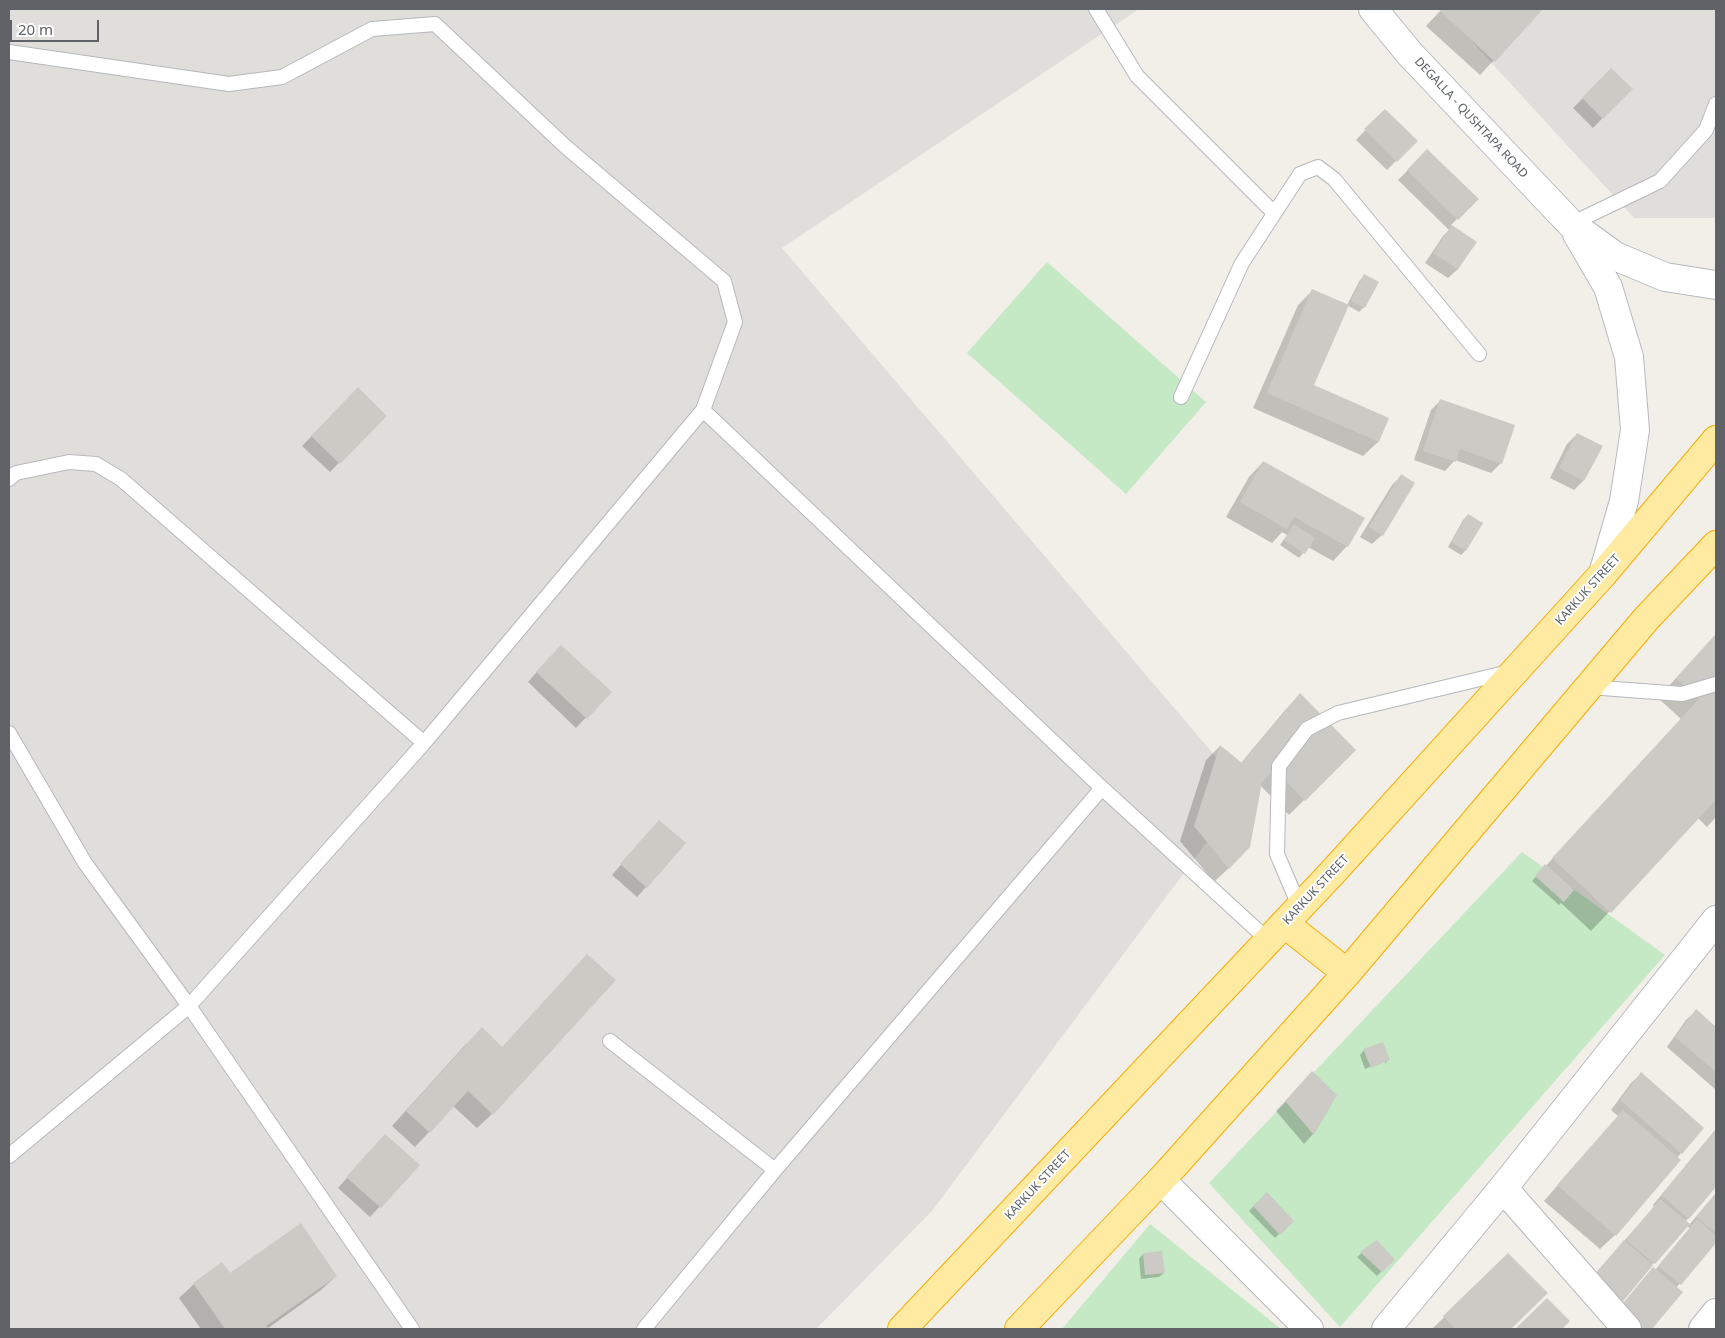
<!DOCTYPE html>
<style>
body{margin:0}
#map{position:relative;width:1725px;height:1338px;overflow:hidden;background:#f1efe8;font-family:"Noto Sans",sans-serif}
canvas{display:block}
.frame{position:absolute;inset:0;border:10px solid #5f6368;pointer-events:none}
.scale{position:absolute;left:10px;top:20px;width:89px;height:22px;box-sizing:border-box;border:2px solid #5f6368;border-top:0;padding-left:6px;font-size:15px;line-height:18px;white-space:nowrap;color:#5f6368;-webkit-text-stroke:4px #fff;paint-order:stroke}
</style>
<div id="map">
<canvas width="1725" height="1338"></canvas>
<div class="frame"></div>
<div class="scale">20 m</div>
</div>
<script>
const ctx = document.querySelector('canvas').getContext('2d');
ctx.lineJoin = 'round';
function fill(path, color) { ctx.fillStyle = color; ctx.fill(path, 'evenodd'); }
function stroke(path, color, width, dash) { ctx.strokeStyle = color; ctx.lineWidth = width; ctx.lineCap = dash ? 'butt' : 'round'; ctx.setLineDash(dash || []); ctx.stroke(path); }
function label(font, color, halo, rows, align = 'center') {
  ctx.font = font + ' "Noto Sans",sans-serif'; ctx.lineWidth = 4; ctx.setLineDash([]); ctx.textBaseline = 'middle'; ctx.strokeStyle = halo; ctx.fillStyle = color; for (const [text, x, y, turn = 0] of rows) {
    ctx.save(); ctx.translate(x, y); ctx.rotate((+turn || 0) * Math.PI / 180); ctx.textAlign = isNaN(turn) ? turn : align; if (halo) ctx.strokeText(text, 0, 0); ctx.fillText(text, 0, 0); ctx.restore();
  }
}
const industrial = new Path2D(`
 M9,9h1130l-357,239 463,543 -313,420 -116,118h-807z
 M1442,9h274v209h-82z`);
const green = new Path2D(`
 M1047,262l159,140 -80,92 -159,-141z
 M1522,852l143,103 -325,372 -131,-144z
 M1150,1224l131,105h-219z`);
const shadow = new Path2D(`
 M1442,9h100l-62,66 -54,-49z
 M1611,70l20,19 -38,39 -20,-20z
 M1385,110l31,31 -29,29 -31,-30z
 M1427,151l50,48 -26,26 24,17 -17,27 -10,9 -23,-15 18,-27 6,-6 -51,-50z
 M1365,276l-1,31 -5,5 -12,-7 13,-25z
 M1312,291v94l76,33 -10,24 -15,14 -110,-48 45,-103z
 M358,389l27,27 -55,56 -28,-26z
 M1440,401l61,62 -10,10 -36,-13 -10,11 -31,-11 17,-50z
 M1577,434l6,47 -9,9 -24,-12 17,-34z
 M1263,462l84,84 -14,15 -25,-14 -9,11 -19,-13 7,-10 -5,-3 -10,11 -46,-26 23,-40z
 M1401,476l-19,59 -10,9 -12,-7 32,-52z
 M1468,515l13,8 -16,28 -4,4 -13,-8 15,-27z
 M1716,634v183l-9,10 -9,-9 -107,113 -30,-28 -2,2 -27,-24 149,-162 -23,-21z
 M551,656l59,36 -34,36 -48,-46z
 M1300,695l54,55 -65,65 -29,-30 -31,83 -15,14 -34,-41 26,-81 14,-14 21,17 45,-54z
 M659,821l-13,66 -9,10 -25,-22z
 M1696,1011l20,18v61l-49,-43 19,-27z
 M467,1043l25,71 -15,14 -24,-22 -38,41 -23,-21z
 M1364,1050l24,10 -3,4v-3l-20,8 -5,-14z
 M1641,1074l40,79 -66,82 -15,14 -56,-48 74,-85 -7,-6 20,-27z
 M1303,1083l33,12 -23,39 -9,10 -28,-33z
 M1716,1129v56l-31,37 4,3 27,-32v43l-1,1 1,4 -40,47 5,4 -31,37h-26l31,-59 35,-42 -4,-2 -41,47 -65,18 74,-84 -1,-2z
 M376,1145l42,20 -48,52 -32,-29z
 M1266,1194l26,27 -17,17 -26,-27z
 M1376,1241l17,19 -16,16 -20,-19z
 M1143,1254l21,19 -5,4 -18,2 -2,-20z
 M1508,1255l38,38 -36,36h-78z
 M222,1264l7,11 107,1 -15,14 -54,39h-66l-22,-31 15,-14z`);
const building = new Path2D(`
 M1442,9h101l-48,53 -55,-51z
 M1611,68l22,21 -30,30 -21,-21z
 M1385,109l33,32 -21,21 -33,-33z
 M1427,149l52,50 -21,21 -51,-50z
 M1452,225l25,17 -19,27 -25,-16z
 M1364,274l15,8 -14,26 -14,-7z
 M1312,289l37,16 -35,80 75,33 -10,24 -112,-49z
 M358,387l29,29 -47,48 -29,-28z
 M1440,399l75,26 -13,39 -42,-15 -4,13 -33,-11z
 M1577,433l26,13 -19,35 -25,-13z
 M1263,461l102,57 -17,29 -54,-30 -7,12 -47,-27z
 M1401,474l14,9 -32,53 -14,-9z
 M1468,514l15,9 -17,28 -15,-9z
 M1294,524l21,14 -10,16 -21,-14z
 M1716,634v166l-105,113 -59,-55 147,-159 -23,-21z
 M561,645l51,47 -25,27 -51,-47z
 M1300,693l56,57 -51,51 -30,-31 -13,12 -12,65 -21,22 -35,-43 26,-81 22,18z
 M659,820l27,23 -39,45 -27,-24z
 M1545,864l29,26 -10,12 -29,-26z
 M587,954l29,26 -123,135 -25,-24 -38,42 -24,-22 76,-84 20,20z
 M1696,1009l20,18v45l-41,-35z
 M1383,1042l7,18 -19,8 -8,-19z
 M1312,1071l25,24 -23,40 -29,-34z
 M1641,1072l63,56 -22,26 -62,-54z
 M1623,1110l58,50 -65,76 -59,-51z
 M1716,1129v58l-27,32 -28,-24z
 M385,1134l35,31 -39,43 -35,-31z
 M1267,1192l27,29 -14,14 -27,-29z
 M1716,1193v40l-20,-16z
 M1660,1199l30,25 -35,40 -29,-24z
 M1697,1219l19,17v7l-35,42 -23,-19z
 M301,1223l36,53 -71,50 3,3h-44l-32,-46 29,-21 8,11z
 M1377,1240l18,20 -13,12 -22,-20z
 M1624,1240l29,25 -34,41 -30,-25z
 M1162,1251l3,22 -20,2 -2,-22z
 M1508,1253l40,40 -37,36h-55l-13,-13z
 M1653,1267l30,25 -31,37h-8l-25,-21z
 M1547,1298l23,23 -8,8h-47z`);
const service = new Path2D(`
 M1096,9l41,67 137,137
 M9,52l220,32 53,-7 90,-48 63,-5 131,123 158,134 11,41 -32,88 399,378 -327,382 -131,159
 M1571,224l89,-43 46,-51 10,-26
 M1181,397l61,-134 58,-89 18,-7 16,12 145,175
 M9,479l7,-6 53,-11 27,2 25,15 303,264
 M1589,687l93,7 34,-10
 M9,733l76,130 104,143 223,323
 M1102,788l167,153
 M1300,908l-23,-54 2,-88 28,-37 31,-16 171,-41
 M610,1041l165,129
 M9,1156l180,-150 235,-263 279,-333`);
const minor = new Path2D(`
 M1161,1180l148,149
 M1503,1188l124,141
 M1386,1329l117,-141 213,-268
 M1703,1329l13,-16`);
const secondary = new Path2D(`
 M1373,9l37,45 161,170 44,32 50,21 51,8
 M1577,234l31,53 21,70 6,73 -11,71 -21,73`);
const trunk = new Path2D(`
 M1285,924l62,49
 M902,1329l430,-456 271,-299 113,-134
 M1019,1329l142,-149 186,-207 299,-354 70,-74`);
const streetNames = [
 ["DEGALLA - QUSHTAPA ROAD",1471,118,47],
 ["KARKUK STREET",1588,590,-48],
 ["KARKUK STREET",1316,890,-47],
 ["KARKUK STREET",1038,1185,-47]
];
fill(industrial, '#e0deda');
fill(green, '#c5e8c5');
fill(shadow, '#0003');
fill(building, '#cccac5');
stroke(service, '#b5b8bc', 16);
stroke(minor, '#b5b8bc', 30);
stroke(secondary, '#b6babf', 30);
stroke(trunk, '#f9ab00', 30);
stroke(service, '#fff', 14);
stroke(minor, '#fff', 28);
stroke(secondary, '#fff', 28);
stroke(trunk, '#feeaa1', 28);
label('12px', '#5f6368', '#fff', streetNames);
</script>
